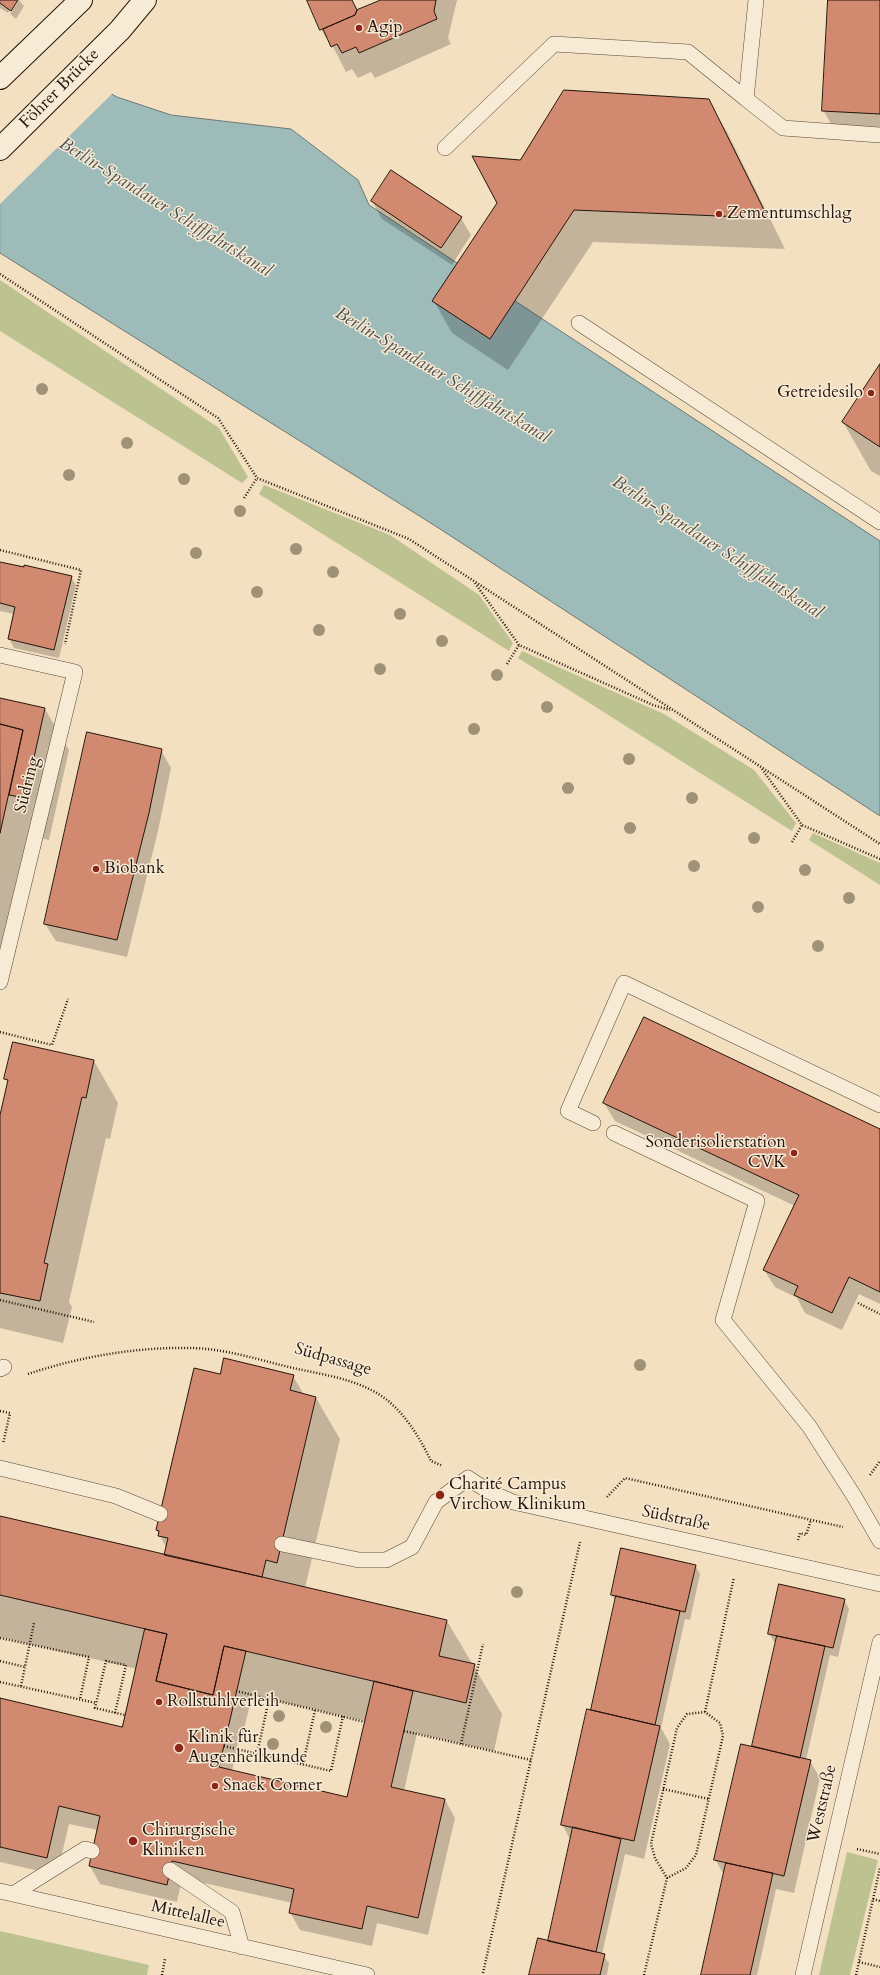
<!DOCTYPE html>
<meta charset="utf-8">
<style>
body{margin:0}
canvas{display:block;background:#f3e0c0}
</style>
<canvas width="880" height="1975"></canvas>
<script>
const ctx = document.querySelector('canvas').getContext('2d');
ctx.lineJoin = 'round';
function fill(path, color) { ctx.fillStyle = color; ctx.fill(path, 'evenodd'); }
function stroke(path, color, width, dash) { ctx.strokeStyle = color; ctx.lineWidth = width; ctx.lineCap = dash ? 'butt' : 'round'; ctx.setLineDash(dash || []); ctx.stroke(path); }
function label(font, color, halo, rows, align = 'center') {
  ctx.font = font + ' Cardo,serif'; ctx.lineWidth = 3; ctx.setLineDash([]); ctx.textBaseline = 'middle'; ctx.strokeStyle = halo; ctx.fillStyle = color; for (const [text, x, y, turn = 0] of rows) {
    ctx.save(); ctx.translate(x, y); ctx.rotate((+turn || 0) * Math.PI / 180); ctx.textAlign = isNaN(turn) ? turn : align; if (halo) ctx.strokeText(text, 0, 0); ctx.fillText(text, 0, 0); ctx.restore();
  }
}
const green = new Path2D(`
 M0,280l219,148 29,49 -6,6 -242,-152z
 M264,485l126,50 89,60 34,48 -4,8 -250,-157z
 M522,651l142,63 90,56 42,53 -4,8 -274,-173z
 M813,833l67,30v22l-71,-45z
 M847,1852l31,8 -28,115h-31z
 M0,1931l149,34 -2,10h-147z`);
const water = new Path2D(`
 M0,31l117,66 54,18 120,14 67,51 11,25 511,336v275l-443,-289 -437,-274z`);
const pier = new Path2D(`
 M0,29l114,63 -114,112z`);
const shadow = new Path2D(`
 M0,0h17l-9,13 -8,-5z
 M19,0l5,6 -8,13 -6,-5z
 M308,0h44l6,11 25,-11h74l-9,38 3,6 -76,34 -4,-6 -13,6 -6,-9 -6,3 -18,-35 -2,1 -5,-9z
 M829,0h51v138l-42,-2 -15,-26z
 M708,100l19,32 58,117 -192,-7 -85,128 -56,-37 -18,-32 64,-98 22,-42z
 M372,201l89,17 10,17 -19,30 -70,-46z
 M880,366v110l-9,-5 -28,-49z
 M0,563l71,14 5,8 -17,73 -45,-10 -5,-9 5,-25 -14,-3z
 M0,699l45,10 24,41 -20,90 -16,-4 -33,141z
 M161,750l10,18 -13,63 -31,126 -71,-16 -11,-17z
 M94,1061l24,42 -8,36 -4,-1 -37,164 3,5 -9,36 -63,-15v-208l8,-36 -2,-5z
 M604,1103l276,27v174l-21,-10 -17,36 -37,-17 -8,-15 -22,-11 -11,-17 31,-64 -180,-85z
 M221,1375l72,1 11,19 12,3 24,41 -35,149 142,33 55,93 -8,37 -77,-18 -13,58 41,9 10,18 -27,117 -51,-12 -5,23 -72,-16 -10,-18 2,-9 -110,-25 -5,24 -77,-18 -10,-18 8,-36 -29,-6 -12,51 -57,-13v-162l123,28 14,-59 -137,-32v-120l165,39 2,-7 -10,-19zM252,1695l114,26 -18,78 -116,-28 6,-29 3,1z
 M695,1565l5,9 -10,46 -5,-1 -24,109 9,16 -26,115 -19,-5 -23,100 7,9 -2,12h-76l18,-33 22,-101 -9,-17 31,-113 23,-109 -4,-7z
 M844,1600l5,9 -11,48 -8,-2 -24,105 4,1 10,17 -26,115 -18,-4 -19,86h-56l23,-100 -9,-16 39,-111 -1,-2 24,-103 -3,-1 -5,-9z`);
const building = new Path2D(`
 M0,0h18l-7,11 -11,-8z
 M307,0h45l5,10 -2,5 -35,15z
 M381,0h55l-2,11 3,8 -78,34 -3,-6 -14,6 -5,-9 -6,3 -8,-18 32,-14 2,-5z
 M828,0h52v114l-58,-3z
 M564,90l145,9 59,119 -194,-8 -84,129 -58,-38 65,-98 -25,-47 48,4z
 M391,170l71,47 -21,31 -70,-47z
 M880,364v83l-38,-25z
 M0,562l24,5v-2l48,11 -18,74 -46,-11 7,-32 -15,-4z
 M0,698l45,10 -20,90 -16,-3 14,-65 -23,-6z
 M0,724l23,6 -23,103z
 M87,732l75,17 -13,64 -32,127 -73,-16z
 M644,1017l236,112v163l-31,-15 -17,36 -38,-18 4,-9 -35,-16 36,-75 -196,-92z
 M13,1042l81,18 -8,38 -4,-1 -38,166 4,1 -8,37 -40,-8v-178l8,-35 -4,-1z
 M224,1358l70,17 -4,15 26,7 -39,166 -11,-3 -4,17 -98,-22 4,-17 -10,-2 1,-5 -3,-1 38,-162 26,6z
 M0,1516l447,104 -8,36 36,8 -9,39 -242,-57 -11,49 -57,-14 11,-47 -167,-39z
 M621,1548l75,17 -11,47 -74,-17z
 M779,1584l66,15 -12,49 -65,-14z
 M616,1596l64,15 -25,114 -64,-15z
 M145,1629l22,5 -11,47 57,14 11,-49 22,5 -27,116 128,30 27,-116 39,10 -22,96 54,12 -27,119 -51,-12 -5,23 -73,-16 5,-24 -122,-28 -5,24 -78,-19 11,-50 -41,-10 -12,52 -47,-11v-149l122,29z
 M777,1636l48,10 -25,112 -48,-12z
 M587,1709l73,17 -26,115 -73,-16z
 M741,1744l70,16 -27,116 -70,-16z
 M573,1827l48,12 -25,113 -48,-11z
 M726,1863l47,10 -23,102h-49z
 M538,1938l67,16 -5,21h-71z`);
const path = new Path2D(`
 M0,274l218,144 39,60 152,61 471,305
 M244,498l13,-20
 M0,550l81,20 -16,74
 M475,583l44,62 134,60 17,5
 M507,664l12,-19
 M762,769l40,56 78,34
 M792,842l10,-17
 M0,1032l52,13 16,-46
 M0,1300l94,22
 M858,1303l22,11
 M28,1374c51,-17 107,-27 161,-26 35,0 70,12 104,20 27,6 57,10 82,24 26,14 44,44 56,69l12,5
 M0,1411l10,2 -7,31
 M870,1475l10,-14
 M607,1497l18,-19 218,49
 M798,1540l2,-7 6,2 5,-15
 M0,1638l89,19 -9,42
 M0,1661l25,6
 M0,1682l96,21
 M21,1686l13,-63
 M236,1691l129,31
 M705,1712l29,-135
 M115,1713l11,-48 -20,-4 -11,47 30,7
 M404,1731l127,29
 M461,1744l22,-100
 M224,1746l107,25 12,-55
 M257,1754l12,-55
 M303,1764l12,-54
 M663,1789l46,10
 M857,1849l23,5
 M873,1899l7,2
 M859,1962l21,5
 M483,1973l97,-431
 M162,1975l3,-16
 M644,1975l23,-97 -12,-20 -4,-14 26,-116 10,-14 18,-2 15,11 3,13 -27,119 -10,13 -19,10
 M856,1975l24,-107`);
const lane = new Path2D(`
 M756,0l-10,99 37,29 97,7
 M445,148l109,-104 134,8 58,47
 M579,323l301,199
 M0,655l75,17 -75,310
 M593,1123l-25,-12 56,-128 256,122
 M614,1133l143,68 -34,119 86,106 45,70 26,45
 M0,1369l4,-2
 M0,1468l116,28 44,18
 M282,1544l77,16h27l26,-13 24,-45 32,-24 20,13 25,11 367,82
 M170,1870l62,42 10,35
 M0,1891l367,84
 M13,1894l72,-45 7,2
 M803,1975l77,-333`);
const secondary = new Path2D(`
 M0,78l81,-78
 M0,149l120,-119 25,-30`);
const trees = [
 [42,389],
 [127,443],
 [69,475],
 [184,479],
 [240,511],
 [296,549],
 [196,553],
 [333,572],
 [257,592],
 [400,614],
 [319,630],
 [442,641],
 [380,669],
 [497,675],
 [547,707],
 [474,729],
 [629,759],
 [568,788],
 [692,798],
 [630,828],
 [754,838],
 [694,866],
 [805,870],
 [849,898],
 [758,907],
 [818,946],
 [640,1365],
 [517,1592],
 [279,1716],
 [326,1727],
 [273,1744]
];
const markers = [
 [359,28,4,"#8f2418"],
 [719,214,4,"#8f2418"],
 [871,393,4,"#8f2418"],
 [96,869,4,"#8f2418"],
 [794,1153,4,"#8f2418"],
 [440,1495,5,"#8f2418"],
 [159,1702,4,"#8f2418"],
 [179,1748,5,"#8f2418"],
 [215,1786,4,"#8f2418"],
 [133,1841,5,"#8f2418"]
];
const poiNames = [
 ["Agip",367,28],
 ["Zementumschlag",727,214],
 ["Getreidesilo",863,393,"right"],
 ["Biobank",104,869],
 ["Sonderisolierstation",786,1143,"right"],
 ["CVK",786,1163,"right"],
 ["Charité Campus",449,1485],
 ["Virchow Klinikum",449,1505],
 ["Rollstuhlverleih",167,1702],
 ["Klinik für",188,1738],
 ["Augenheilkunde",188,1758],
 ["Snack Corner",223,1786],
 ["Chirurgische",142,1831],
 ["Kliniken",142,1851]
];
const streetNames = [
 ["Föhrer Brücke",60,89,-45],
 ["Südring",28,785,-76],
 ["Südpassage",333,1360,16],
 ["Südstraße",676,1519,12],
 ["Weststraße",823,1804,-77],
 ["Mittelallee",188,1915,13]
];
const waterNames = [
 ["Berlin-Spandauer Schifffahrtskanal",165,208,32],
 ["Berlin-Spandauer Schifffahrtskanal",442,376,31],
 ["Berlin-Spandauer Schifffahrtskanal",717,548,33]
];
fill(green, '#bdc291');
fill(water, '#9dbbb9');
stroke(water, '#6d7974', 1);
fill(pier, '#f3e0c0');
fill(shadow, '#0003');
fill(building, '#d18a70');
stroke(building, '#25150c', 1);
stroke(lane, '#584839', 16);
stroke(secondary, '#25150c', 24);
stroke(path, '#25150c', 2.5, [1, 2]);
stroke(lane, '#f7ebd6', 15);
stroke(secondary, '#f7ebd6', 22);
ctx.fillStyle = '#9f9277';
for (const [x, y] of trees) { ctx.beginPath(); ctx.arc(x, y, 6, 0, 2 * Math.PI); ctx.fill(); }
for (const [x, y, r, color] of markers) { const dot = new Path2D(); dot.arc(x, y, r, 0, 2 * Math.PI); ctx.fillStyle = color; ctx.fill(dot); stroke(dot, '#f7ebd6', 1.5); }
label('17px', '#25150c', '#f7ebd6', poiNames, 'left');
label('17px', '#25150c', '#f7ebd6', streetNames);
label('italic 18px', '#4f4f49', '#f7ebd6', waterNames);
</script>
